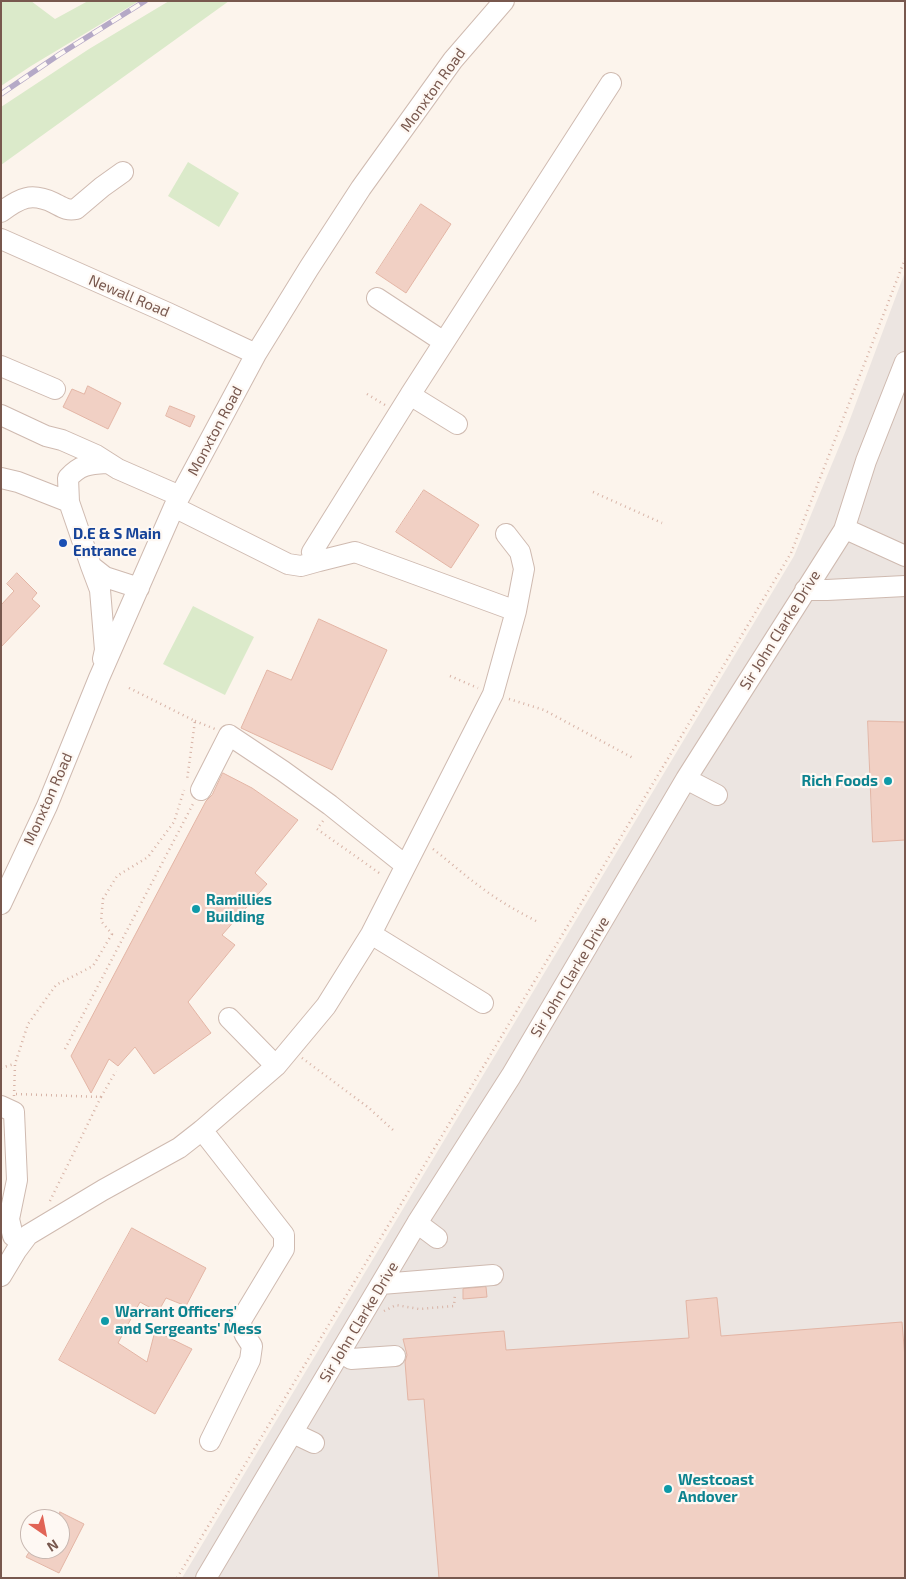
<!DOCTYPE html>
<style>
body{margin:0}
#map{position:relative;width:906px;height:1579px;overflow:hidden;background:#fcf4ec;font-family:"Exo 2",sans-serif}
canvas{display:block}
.frame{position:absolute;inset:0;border:2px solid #78584e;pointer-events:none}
.north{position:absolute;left:20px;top:1509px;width:50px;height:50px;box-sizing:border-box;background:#fef8f3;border:1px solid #c8b8b1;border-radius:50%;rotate:147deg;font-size:14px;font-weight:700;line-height:20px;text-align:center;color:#78584e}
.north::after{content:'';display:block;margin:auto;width:18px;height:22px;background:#e16456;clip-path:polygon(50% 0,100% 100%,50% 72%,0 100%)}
</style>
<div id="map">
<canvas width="906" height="1579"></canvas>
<div class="frame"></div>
<div class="north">N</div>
</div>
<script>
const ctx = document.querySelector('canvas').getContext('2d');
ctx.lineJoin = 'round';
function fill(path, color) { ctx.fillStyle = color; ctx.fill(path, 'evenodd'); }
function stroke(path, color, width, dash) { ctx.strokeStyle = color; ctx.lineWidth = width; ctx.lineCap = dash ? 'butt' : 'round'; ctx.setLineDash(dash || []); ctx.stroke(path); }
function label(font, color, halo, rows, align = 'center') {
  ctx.font = font + ' "Exo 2",sans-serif'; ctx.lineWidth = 4.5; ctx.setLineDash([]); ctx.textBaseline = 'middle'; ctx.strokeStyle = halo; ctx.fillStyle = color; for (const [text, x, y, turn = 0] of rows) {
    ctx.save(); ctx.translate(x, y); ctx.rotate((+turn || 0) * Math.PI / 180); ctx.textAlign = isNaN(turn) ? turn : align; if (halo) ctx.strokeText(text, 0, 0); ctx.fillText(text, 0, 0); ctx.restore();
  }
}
const industrial = new Path2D(`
 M905,272v1306h-723l612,-1022 52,-126z`);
const green = new Path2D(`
 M1,1h30l24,18 33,-18h51l-108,65 -30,20z
 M169,1h60l-228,164v-58l88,-58z
 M188,162l51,31 -20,34 -51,-31z
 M193,606l61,31 -29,58 -62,-31z`);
const building = new Path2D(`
 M421,204l30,20 -45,69 -30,-20z
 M88,386l33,17 -13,26 -45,-22 9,-18 12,5z
 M170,406l25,10 -5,11 -24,-11z
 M424,490l55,35 -28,43 -55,-36z
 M17,573l20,20 -5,6 8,7 -39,41v-42l13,-14 -7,-7z
 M319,619l68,31 -55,120 -91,-42 26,-58 24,10z
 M868,721l37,1v118l-32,2z
 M223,773l29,15 46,32 -43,53 12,11 -45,51 13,10 -47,57 23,31 -57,41 -19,-27 -17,19 -9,-7 -18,34 -20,-37 135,-255 6,-6z
 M132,1228l74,40 -20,38 -20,-8 -8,14 -18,-10 -22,41 29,19 8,-31 37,18 -37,65 -96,-54z
 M486,1287l1,10 -24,2v-10z
 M717,1298l4,38 181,-14 3,36v220h-466l-15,-179 -16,1 -3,-38 2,-7 -4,-16 101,-8 2,19 183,-12 -3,-37z
 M60,1512l24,12 -25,49 -33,-16 5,-8h29z`);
const path = new Path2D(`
 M367,394l18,11
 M593,492l69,31
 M450,676l28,12
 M129,688l66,33 -8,59
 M509,699l35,11 89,48
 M195,721l20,8
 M323,821l-6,8 65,46
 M433,849c17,13 32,27 49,39 17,13 35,23 54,33
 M65,1049l128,-245
 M302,1058l67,50 24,22
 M1,1068l13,-4
 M16,1094l85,3 15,-26
 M14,1096l1,-32 13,-40 28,-39 37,-19 19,-32 -11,-13 2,-22 14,-23 31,-19 26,-35 10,-32
 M50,1201l51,-104
 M384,1311l12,-6 23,4 35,-3 1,-12
 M177,1578l614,-1025 114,-294`);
const minor = new Path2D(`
 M1,212c19,-14 30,-20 53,-9 8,4 13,8 22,6l26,-22 21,-15
 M1,239l167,74 88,41
 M377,298l67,44
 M1,366l54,23
 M410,395l201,-312
 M1,415l45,21 16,4 34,15 22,14 62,27
 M106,463c-18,1 -26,2 -38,15l1,24 22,64 14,11 34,11
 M1,478l17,4 51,20
 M174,507l114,57 13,2 18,-5
 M844,530l6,1 55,25
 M506,534l14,18 4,17 -8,42
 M91,566l9,24 5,60 -2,9
 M805,590h22l78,-4
 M686,779l31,16
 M201,790l28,-55 54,36 47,34 75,60
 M1,904l46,-98 52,-128 75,-171 82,-153 53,-86 52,-80 92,-128 51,-59
 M371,934l112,69
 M229,1018l47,48
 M1,1106l13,6 3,68 -8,39 4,17
 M202,1130l82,105v14l-44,73 5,13 7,11 -2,14 -40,81
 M417,1223l20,15
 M1,1276l15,-25 12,-16 75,-45 76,-42 23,-18 74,-64 50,-60 45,-72 122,-240 23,-83 -161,-59 -36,9 -7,-9 98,-157 47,29
 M381,1284l112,-9
 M351,1359l44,-3
 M293,1433l21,10
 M206,1578l211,-355 94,-147 175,-297 158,-249 22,-69 39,-99`);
const rail = new Path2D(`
 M1,94l59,-40 85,-53`);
const markers = [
 [63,543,5,"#1a4fb4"],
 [888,781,5,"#0f9aa8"],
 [196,909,5,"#0f9aa8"],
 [105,1321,5,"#0f9aa8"],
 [668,1489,5,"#0f9aa8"]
];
const streetNames = [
 ["Monxton Road",433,90,-54],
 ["Newall Road",129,296,23],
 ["Monxton Road",215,431,-62],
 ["Sir John Clarke Drive",780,630,-58],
 ["Monxton Road",48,799,-66],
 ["Sir John Clarke Drive",570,977,-59],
 ["Sir John Clarke Drive",359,1322,-59]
];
const transitNames = [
 ["D.E & S Main",73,534],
 ["Entrance",73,551]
];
const cultureNames = [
 ["Rich Foods",878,781,"right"],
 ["Ramillies",206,900],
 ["Building",206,917],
 ["Warrant Officers'",115,1312],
 ["and Sergeants' Mess",115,1329],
 ["Westcoast",678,1480],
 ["Andover",678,1497]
];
fill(industrial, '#ece5e1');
fill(green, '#dbeaca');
fill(building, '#f1d0c4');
stroke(building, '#e3b5a5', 1);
stroke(minor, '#cfbab0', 22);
stroke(path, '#d7b3a6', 2.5, [1, 4]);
stroke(minor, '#fff', 20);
stroke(rail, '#b5a9c7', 5.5);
stroke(rail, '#fef8f3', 4, [11]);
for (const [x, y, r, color] of markers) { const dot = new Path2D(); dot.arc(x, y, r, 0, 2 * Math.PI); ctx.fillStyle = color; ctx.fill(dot); stroke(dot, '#fef8f3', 2); }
label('15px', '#78584e', '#fef8f3', streetNames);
label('bold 15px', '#164399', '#fef8f3', transitNames, 'left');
label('bold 15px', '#0d838f', '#fef8f3', cultureNames, 'left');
</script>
